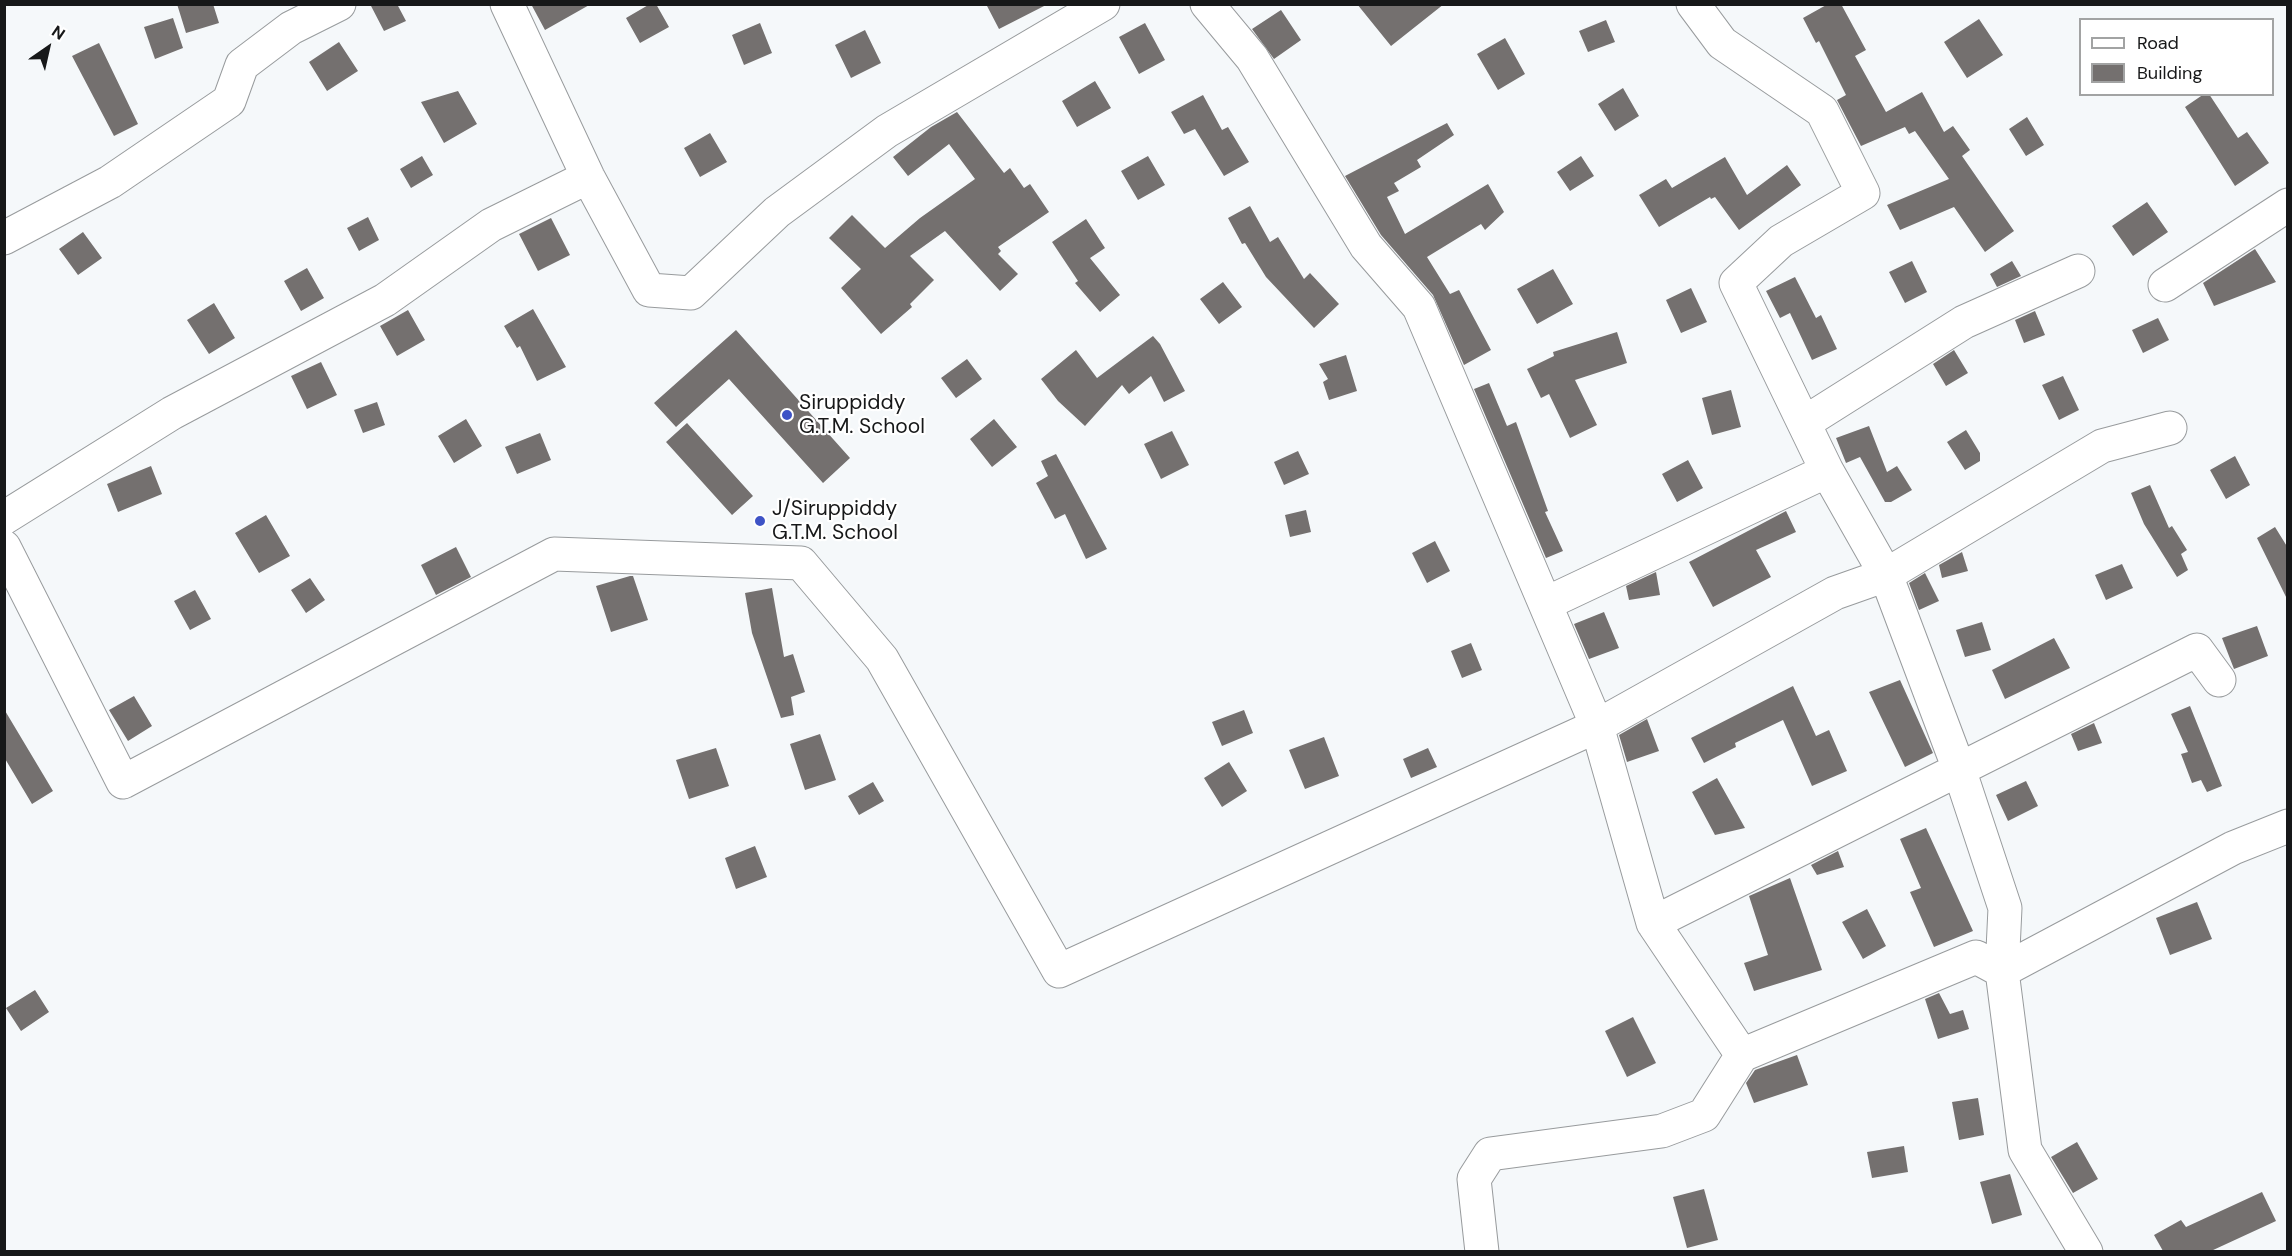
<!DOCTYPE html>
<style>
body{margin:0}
#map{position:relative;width:2292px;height:1256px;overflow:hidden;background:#f5f8fa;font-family:"DM Sans",sans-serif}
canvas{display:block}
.frame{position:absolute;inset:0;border:6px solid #171819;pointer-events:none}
.legend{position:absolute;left:2079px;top:18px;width:195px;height:78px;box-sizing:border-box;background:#fff;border:2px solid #a2a3a3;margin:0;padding:8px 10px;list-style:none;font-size:18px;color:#171819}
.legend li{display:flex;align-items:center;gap:12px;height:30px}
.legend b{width:30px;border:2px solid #a2a3a3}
.north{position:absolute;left:18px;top:18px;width:60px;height:60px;-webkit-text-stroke:4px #fff;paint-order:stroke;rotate:34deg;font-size:16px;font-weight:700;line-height:24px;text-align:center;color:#171819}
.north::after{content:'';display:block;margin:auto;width:21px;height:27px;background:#171819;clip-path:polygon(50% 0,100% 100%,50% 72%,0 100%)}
</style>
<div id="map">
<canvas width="2292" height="1256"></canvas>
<div class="frame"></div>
<ul class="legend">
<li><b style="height:8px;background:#fff"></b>Road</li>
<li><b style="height:16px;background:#74706f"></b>Building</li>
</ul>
<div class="north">N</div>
</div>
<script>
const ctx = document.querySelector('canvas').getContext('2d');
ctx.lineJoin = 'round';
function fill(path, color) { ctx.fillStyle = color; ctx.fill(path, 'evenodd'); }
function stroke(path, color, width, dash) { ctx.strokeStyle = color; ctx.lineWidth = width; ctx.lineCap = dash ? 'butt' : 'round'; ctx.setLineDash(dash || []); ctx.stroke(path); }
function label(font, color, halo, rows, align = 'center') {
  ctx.font = font + ' "DM Sans",sans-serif'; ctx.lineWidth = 4.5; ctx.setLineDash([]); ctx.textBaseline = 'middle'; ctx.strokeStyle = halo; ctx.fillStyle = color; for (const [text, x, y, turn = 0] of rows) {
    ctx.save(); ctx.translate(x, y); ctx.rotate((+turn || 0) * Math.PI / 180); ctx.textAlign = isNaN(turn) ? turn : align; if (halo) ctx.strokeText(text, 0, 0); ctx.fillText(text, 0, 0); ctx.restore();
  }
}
const building = new Path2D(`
 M177,4h36l6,19 -33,10z
 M370,4h27l9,17 -22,10z
 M531,4h60l-46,26z
 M650,4h6l13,23 -29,16 -14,-25z
 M986,4h62l-49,25z
 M1357,4h87l-53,42z
 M1828,4h13l25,46 -11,6 31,56 36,-20 22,40 9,-6 17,24 -8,6 52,75 -29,21 -31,-45 -54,23 -13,-25 62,-26 -34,-48 -6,3 -4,-7 -44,19 -24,-46 9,-5 -27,-54 -3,2 -13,-25z
 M1281,10l20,30 -27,19 -22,-30z
 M173,18l10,30 -28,11 -11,-32z
 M1979,19l24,36 -36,23 -23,-36z
 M1606,20l9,22 -27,10 -9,-21z
 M760,23l12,30 -28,12 -12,-30z
 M1145,23l20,37 -26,14 -20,-37z
 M865,30l16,33 -30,15 -16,-33z
 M1505,38l20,36 -27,16 -21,-36z
 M339,42l19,29 -31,20 -18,-29z
 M99,43l39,81 -24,12 -42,-80z
 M1095,81l16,27 -34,19 -15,-26z
 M1623,88l16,28 -24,15 -17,-27z
 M458,91l19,33 -33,19 -23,-41z
 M2204,94h5l29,44 9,-6 22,31 -34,23 -50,-79z
 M1203,95l19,35 6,-3 21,35 -25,14 -29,-47 -11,5 -13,-22z
 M957,112l47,61 6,-5 14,20 6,-4 19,28 -51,35 3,4 -3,3 20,20 -18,17 -55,-60 -35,25 24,24 -24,24 2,3 -31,27 -40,-46 20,-19 -32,-31 23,-23 33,33 35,-30 55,-39 -26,-35 -41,32 -15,-19 38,-30z
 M2027,117l17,28 -18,11 -17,-27z
 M1447,123l7,12 -37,25 4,7 -27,16 5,8 -12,6 18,37 83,-50 16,28 -19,18 -4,-6 -54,33 23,37 9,-4 32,60 -27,15 -31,-70 -52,-60 -36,-59z
 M710,133l17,29 -27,15 -16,-29z
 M422,156l11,19 -22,13 -11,-19z
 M1148,156l17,29 -27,15 -17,-29z
 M1581,156l13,20 -24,15 -13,-19z
 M1725,157l22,38 40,-30 14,20 -62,45 -24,-33 -4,2 -1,-2 -51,30 -20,-32 27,-16 6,9z
 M2147,202l21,30 -35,24 -21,-30z
 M1250,206l20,36 8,-5 26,42 6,-6 29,31 -25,24 -48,-51 -21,-34 -3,1 -14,-26z
 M368,217l11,23 -20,11 -12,-23z
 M551,218l19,37 -32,16 -19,-37z
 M1086,219l19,29 -15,10 30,37 -20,17 -25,-29 3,-2 -26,-39z
 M83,232l19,26 -24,17 -19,-26z
 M2255,249l21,33 -62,24 -11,-23z
 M1912,261l15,31 -22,11 -16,-31z
 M2012,261l9,15 -24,11 -7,-13z
 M307,268l17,30 -23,13 -17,-30z
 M1553,269l20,35 -36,20 -20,-35z
 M1795,277l21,41 5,-3 16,34 -25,11 -22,-47 -10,5 -14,-27z
 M1223,282l19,25 -23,17 -19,-25z
 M1691,288l16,34 -26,11 -15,-33z
 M214,303l21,35 -26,16 -22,-34z
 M533,309l33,58 -29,14 -17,-35 -3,2 -13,-22z
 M408,310l17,30 -28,16 -17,-30z
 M2035,311l10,24 -21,8 -9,-23z
 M2158,318l11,22 -26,13 -11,-23z
 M736,330l114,128 -27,25 -94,-104 -53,48 -22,-24z
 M1617,332l10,31 -52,17 22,45 -27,13 -21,-44 -8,4 -14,-29 27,-13 -1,-4z
 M1153,336l7,8 25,47 -21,11 -13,-26 -22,18 -7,-9 -37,41 -27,-25 -17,-22 35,-29 21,28z
 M1954,350l14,23 -22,13 -13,-22z
 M1346,355l11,36 -28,9 -6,-18 5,-3 -9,-15z
 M967,359l15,20 -26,19 -15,-20z
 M321,362l16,33 -30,14 -16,-33z
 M2063,376l16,34 -20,10 -17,-35z
 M1489,383l18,43 9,-4 32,89 -3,1 18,39 -17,7 -72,-169z
 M1731,390l10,37 -29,8 -10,-37z
 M377,402l8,23 -22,8 -9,-23z
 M466,419l16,27 -28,17 -16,-27z
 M994,419l23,28 -25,20 -22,-28z
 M687,423l66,73 -21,19 -66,-73z
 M1869,426l18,46 10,-6 15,24 -21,12h-6l-25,-45 -14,6 -10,-25z
 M1966,430l14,23v8l-15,9 -18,-28z
 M1172,431l17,34 -28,14 -17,-35z
 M540,433l11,27 -34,14 -12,-27z
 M1298,451l11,23 -25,11 -10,-23z
 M1056,454l51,95 -21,10 -21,-45 -10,5 -19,-36 12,-7 -7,-15z
 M2235,456l15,29 -24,14 -16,-29z
 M1688,460l15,28 -26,14 -15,-28z
 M151,466l11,28 -44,18 -11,-28z
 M2150,485l19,43 3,-2 15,24 -6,4 7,16 -11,7 -33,-53 -13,-31z
 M1306,510l5,22 -21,5 -5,-22z
 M1786,511l10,21 -40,18 15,27 -58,30 -24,-45z
 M266,515l24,41 -31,17 -24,-40z
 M2275,527l13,21v53l-31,-63z
 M1435,541l15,30 -23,12 -15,-30z
 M456,547l15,30 -35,18 -15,-30z
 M1962,552l6,19 -26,7 -3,-13z
 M2122,564l11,24 -27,12 -11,-25z
 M1656,572l4,23 -31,5 -3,-14z
 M1925,573l14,28 -20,9 -10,-27z
 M630,576h3l15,44 -37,12 -15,-46z
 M310,578l15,22 -19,13 -15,-23z
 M772,588l12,69 9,-3 12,38 -14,5 3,18 -13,3 -29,-85 -7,-40z
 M195,590l16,29 -21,11 -16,-29z
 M1604,612l15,36 -30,11 -15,-35z
 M1982,622l9,28 -26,7 -9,-27z
 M2257,626l11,30 -34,13 -12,-31z
 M2054,638l16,30 -65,31 -13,-29z
 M1471,643l11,27 -20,8 -11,-27z
 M1900,680l33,73 -28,14 -36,-75z
 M1793,686l23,50 13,-6 18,41 -35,15 -29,-66 -48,23 1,4 -32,16 -13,-25z
 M134,696l18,30 -24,15 -19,-31z
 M2190,706l32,80 -15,6 -6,-12 -9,3 -11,-29 7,-2 -17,-38z
 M4,709l49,82 -21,13 -28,-47z
 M1244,710l9,23 -31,13 -10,-24z
 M1647,719l12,32 -32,11 -8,-27z
 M2094,723l8,20 -24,8 -7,-17z
 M820,734l16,46 -31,10 -15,-46z
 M1324,737l15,39 -34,13 -16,-39z
 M716,748l13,38 -40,13 -13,-39z
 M1428,748l9,19 -26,11 -8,-19z
 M1229,762l18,29 -25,16 -18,-29z
 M1717,778l28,50 -30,7 -23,-43z
 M2026,781l12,25 -30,15 -12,-26z
 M873,782l11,19 -25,14 -11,-19z
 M1926,828l47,103 -39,16 -24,-55 11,-4 -21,-49z
 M755,846l12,31 -31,12 -11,-31z
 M1838,851l6,16 -27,8 -6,-10z
 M1790,878l32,92 -68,21 -10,-28 24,-8 -19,-59z
 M2197,902l15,37 -42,16 -14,-37z
 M1867,909l19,37 -23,13 -21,-37z
 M35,990l14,22 -28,19 -15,-23z
 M1939,993l11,21 13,-4 6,19 -31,10 -13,-40z
 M1633,1017l23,46 -29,14 -22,-46z
 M1797,1055l11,30 -54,18 -8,-20 9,-13z
 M1978,1098l6,37 -25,5 -7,-38z
 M2077,1142l21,37 -25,14 -22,-36z
 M1904,1146l4,26 -36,6 -5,-26z
 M2010,1174l12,41 -30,9 -12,-42z
 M1704,1189l14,51 -31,8 -14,-51z
 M2262,1192l14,29 -65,30h-48l-9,-16 27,-15 5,7z`);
const minor = new Path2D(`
 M507,4l81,173 61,113 42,3 86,-81 110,-81 216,-127
 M1207,4l45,54 114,188 53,61 178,419 238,-133 51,-18 216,-129 68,-18
 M1693,4l29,39 100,68 41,82 -82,48 -45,42 91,188 59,104 73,194 46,139 -3,63 231,-123 55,-22
 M4,238l106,-56 119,-81 13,-36 49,-37 48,-24
 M2165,285l123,-80
 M1804,423l160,-101 114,-51
 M4,518l168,-105 213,-113 106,-75 97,-48
 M4,547l119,235 431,-228 247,9 81,96 177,312 538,-245 56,197 89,132 234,-98 26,14 23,179 61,102
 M1547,603l280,-132
 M1653,923l544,-273 22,30
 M1482,1252l-8,-73 16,-25 172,-23 42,-16 38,-60`);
const markers = [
 [787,415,6,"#3e53c6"],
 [760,521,6,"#3e53c6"]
];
const poiNames = [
 ["Siruppiddy",799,403],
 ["G.T.M. School",799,427],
 ["J/Siruppiddy",772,509],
 ["G.T.M. School",772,533]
];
fill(building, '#74706f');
stroke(minor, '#989b9d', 35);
stroke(minor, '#fff', 33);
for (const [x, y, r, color] of markers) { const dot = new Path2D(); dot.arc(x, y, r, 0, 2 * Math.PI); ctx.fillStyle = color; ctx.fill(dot); stroke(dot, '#fff', 2); }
label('21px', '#171819', '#fff', poiNames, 'left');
</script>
